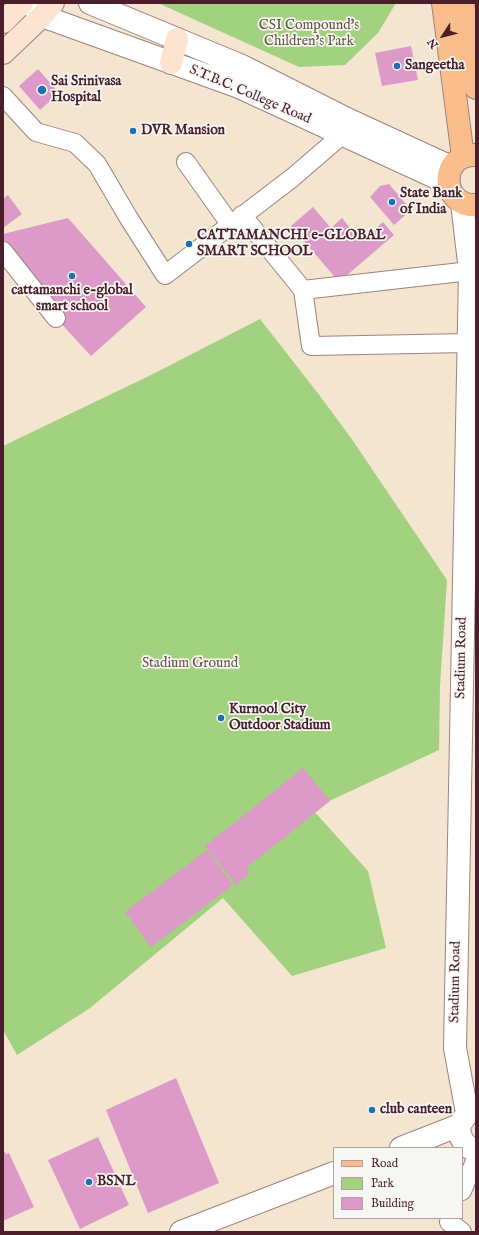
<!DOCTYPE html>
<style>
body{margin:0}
#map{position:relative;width:479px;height:1235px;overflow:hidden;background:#f3e5cf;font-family:"IM FELL English",serif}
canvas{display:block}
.frame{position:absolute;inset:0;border:4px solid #4a1f2b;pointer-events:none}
.legend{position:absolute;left:333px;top:1147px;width:130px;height:72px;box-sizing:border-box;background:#f6f6f2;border:1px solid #b1a0a2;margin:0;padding:5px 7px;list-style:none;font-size:12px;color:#4a1f2b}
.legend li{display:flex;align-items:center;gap:8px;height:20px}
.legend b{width:20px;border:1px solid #b1a0a2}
.north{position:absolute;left:423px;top:16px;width:40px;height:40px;-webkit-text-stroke:3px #f6f6f2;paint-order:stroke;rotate:234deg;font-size:11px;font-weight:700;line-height:16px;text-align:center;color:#4a1f2b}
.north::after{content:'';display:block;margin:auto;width:14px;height:18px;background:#4a1f2b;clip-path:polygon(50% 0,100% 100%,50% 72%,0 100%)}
</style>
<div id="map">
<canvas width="479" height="1235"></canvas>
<div class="frame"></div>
<ul class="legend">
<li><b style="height:5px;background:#f9bc8a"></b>Road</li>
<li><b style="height:11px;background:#a2d17f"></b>Park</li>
<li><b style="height:11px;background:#dd9ac8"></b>Building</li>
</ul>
<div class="north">N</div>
</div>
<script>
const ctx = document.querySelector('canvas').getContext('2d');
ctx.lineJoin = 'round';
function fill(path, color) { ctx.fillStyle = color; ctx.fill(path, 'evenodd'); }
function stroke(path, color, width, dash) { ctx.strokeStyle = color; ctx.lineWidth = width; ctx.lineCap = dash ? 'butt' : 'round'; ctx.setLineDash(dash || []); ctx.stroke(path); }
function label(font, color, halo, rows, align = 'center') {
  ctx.font = font + ' "IM FELL English",serif'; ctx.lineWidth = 3.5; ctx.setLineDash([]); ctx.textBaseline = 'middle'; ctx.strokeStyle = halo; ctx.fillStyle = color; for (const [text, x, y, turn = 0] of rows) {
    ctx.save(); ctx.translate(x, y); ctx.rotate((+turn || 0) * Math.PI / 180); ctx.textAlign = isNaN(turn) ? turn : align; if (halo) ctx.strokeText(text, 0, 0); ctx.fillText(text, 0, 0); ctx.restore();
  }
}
const green = new Path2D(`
 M158,3h238l-18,30 -33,32 -46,2z
 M260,319l60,77 31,42 96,142 -7,106 -1,64 -127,59 56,62 18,77 -94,28 -69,-78 -133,110 -73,47 -14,-25v-584l150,-72z`);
const building = new Path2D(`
 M411,46l7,34 -36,6 -7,-33z
 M38,69l21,24 -19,17 -21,-24z
 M389,184l22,26 -17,15 -24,-28 10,-11z
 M8,195l14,19 -19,14v-29z
 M313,207l18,21 11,-10 19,23 22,-19 11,13 -55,47 -48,-56z
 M68,218l78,89 -55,49 -35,-38 -53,-74v-10z
 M303,768l27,33 -84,67 4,5 -14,12 -31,-39z
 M207,850l26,35 -82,62 -26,-35z
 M176,1078l43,105 -71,30 -42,-103z
 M98,1137l31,68 -49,24 -32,-69z
 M3,1149l3,5 3,-1 25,54 -31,14z`);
const minor = new Path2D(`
 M3,96l33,36 39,11 22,21 31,53 37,58 127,-97 50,-43
 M186,162l44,62
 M242,215l61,75 167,-19
 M3,251l53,67
 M303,290l8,56 157,-3
 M462,1191l14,-32
 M449,1222l13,10`);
const tertiary = new Path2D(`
 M30,3l12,13 197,71 209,96
 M90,3l152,63 107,54 102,47
 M462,203l8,68 -15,777 12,65
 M467,1114c-2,3 -6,8 -7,11 -3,12 6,23 16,26
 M401,1148l59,-23
 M181,1232l153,-59`);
const secondary = new Path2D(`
 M3,22l19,-19
 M3,53l39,-37 11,-13
 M171,63l6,-24`);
const primary = new Path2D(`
 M443,3l20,154
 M463,3l13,85
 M476,155c-37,-2 -36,52 0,50`);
const markers = [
 [397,66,4,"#1f6fb2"],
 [42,90,5,"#1f6fb2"],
 [133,131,4,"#1f6fb2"],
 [392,202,4,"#1f6fb2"],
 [189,244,4,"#1f6fb2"],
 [72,276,4,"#1f6fb2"],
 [221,718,4,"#1f6fb2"],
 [372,1110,4,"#1f6fb2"],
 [89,1182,4,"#1f6fb2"]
];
const parkNames = [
 ["CSI Compound's",309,26],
 ["Children's Park",309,42],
 ["Stadium Ground",190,664]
];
const poiNames = [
 ["Sangeetha",405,66],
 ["Sai Srinivasa",51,82],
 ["Hospital",51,98],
 ["DVR Mansion",141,131],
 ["State Bank",400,194],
 ["of India",400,210],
 ["CATTAMANCHI e-GLOBAL",197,236],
 ["SMART SCHOOL",197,252],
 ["cattamanchi e-global",72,291,"center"],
 ["smart school",72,307,"center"],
 ["Kurnool City",229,710],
 ["Outdoor Stadium",229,726],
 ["club canteen",380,1110],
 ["BSNL",97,1182]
];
const streetNames = [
 ["S.T.B.C. College Road",250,95,23],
 ["Stadium Road",462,658,-89],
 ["Stadium Road",456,982,-89]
];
fill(green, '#a2d17f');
fill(building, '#dd9ac8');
stroke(minor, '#9e827d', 20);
stroke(tertiary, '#9e827d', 24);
stroke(secondary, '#9e827d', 24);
stroke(primary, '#9e827d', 24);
stroke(minor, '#fff', 18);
stroke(tertiary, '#fff', 22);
stroke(secondary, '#fde4d0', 22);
stroke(primary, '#f9bc8a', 22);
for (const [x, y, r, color] of markers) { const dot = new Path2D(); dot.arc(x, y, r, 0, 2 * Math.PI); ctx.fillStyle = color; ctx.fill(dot); stroke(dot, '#f6f6f2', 1.5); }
label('14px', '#645444', '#f6f6f2', parkNames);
label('bold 14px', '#4a1f2b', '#f6f6f2', poiNames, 'left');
label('14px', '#4a1f2b', '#f6f6f2', streetNames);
</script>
